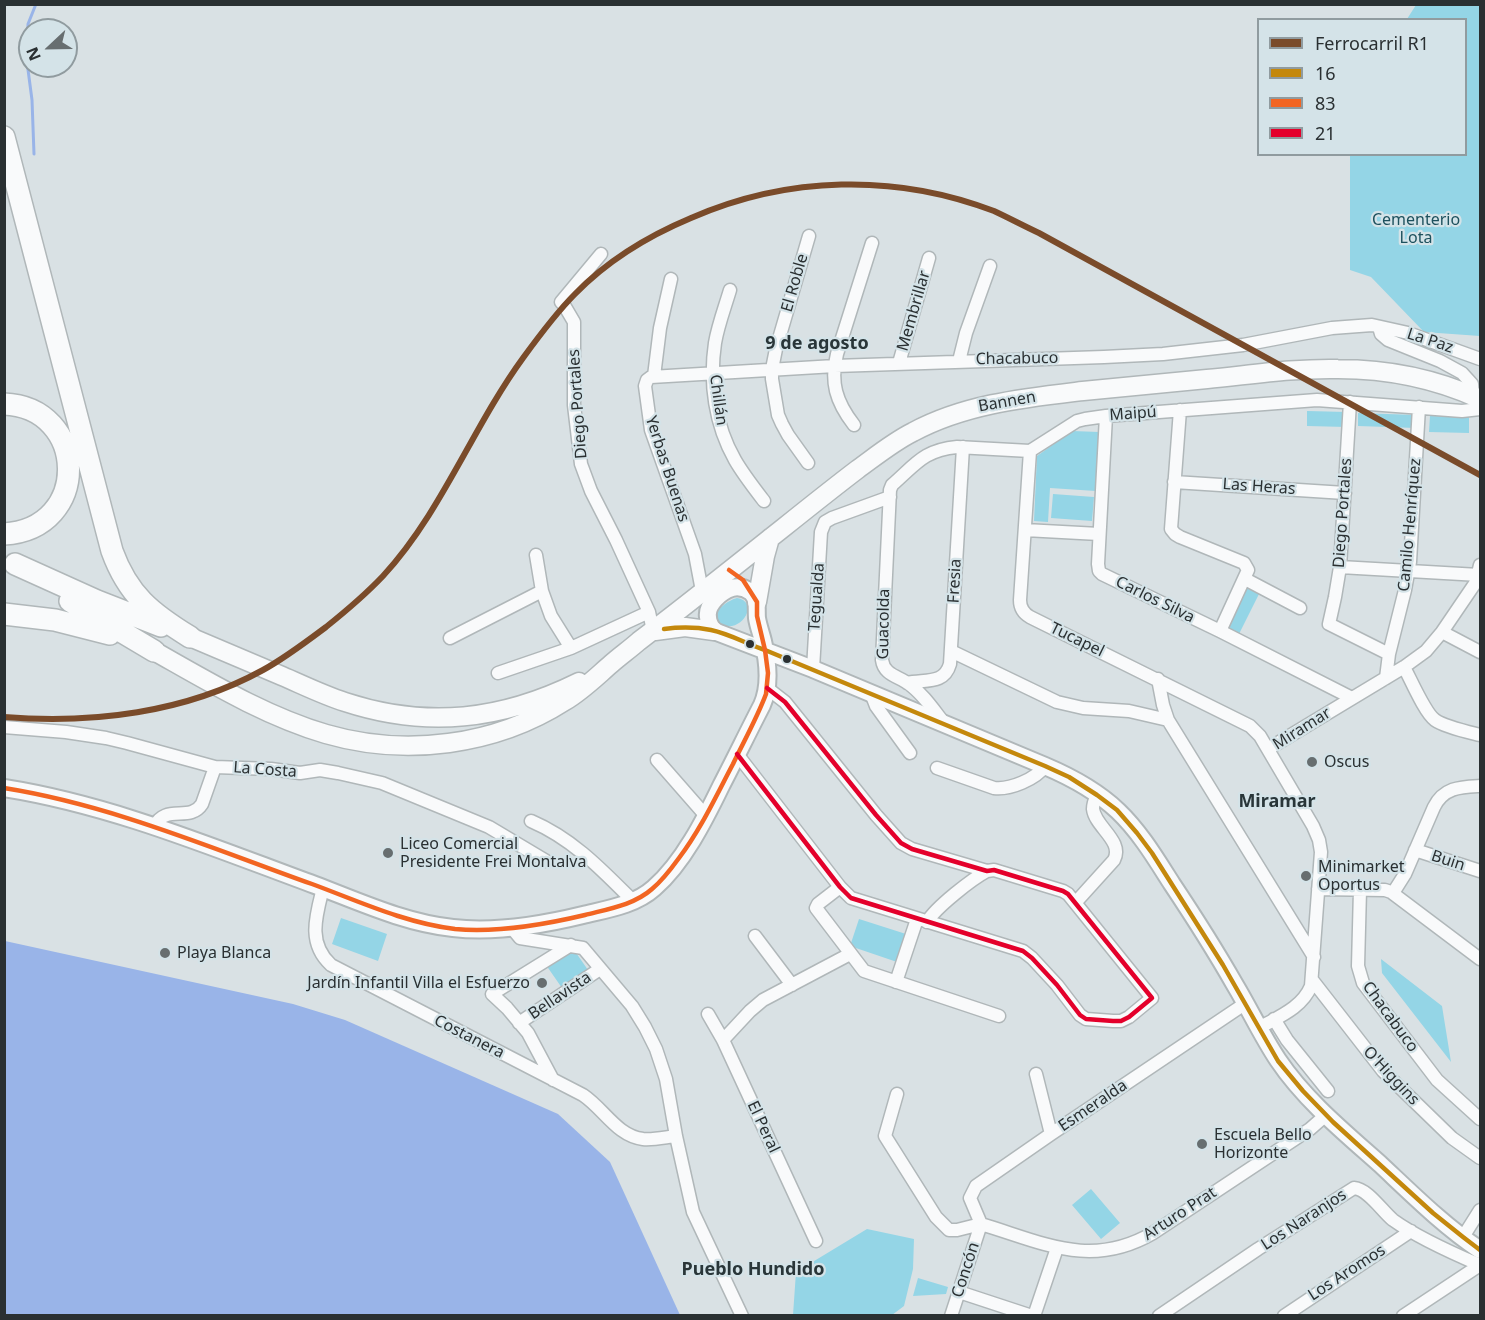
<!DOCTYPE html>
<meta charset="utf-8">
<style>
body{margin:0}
#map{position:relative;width:1485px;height:1320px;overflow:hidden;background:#d9e1e4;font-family:"Noto Sans",sans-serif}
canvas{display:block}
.frame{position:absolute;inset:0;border:6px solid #2a3032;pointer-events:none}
.legend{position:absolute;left:1257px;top:18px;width:210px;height:138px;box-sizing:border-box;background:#d4e3e8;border:2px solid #909b9f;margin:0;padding:8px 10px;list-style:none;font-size:18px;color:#2a3032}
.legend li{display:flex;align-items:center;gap:12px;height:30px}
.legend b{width:30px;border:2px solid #909b9f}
.north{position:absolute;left:18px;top:18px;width:60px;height:60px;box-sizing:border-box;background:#d4e3e8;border:2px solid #909b9f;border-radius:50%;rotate:248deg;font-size:16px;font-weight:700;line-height:24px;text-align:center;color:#2a3032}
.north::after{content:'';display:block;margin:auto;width:21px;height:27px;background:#676e70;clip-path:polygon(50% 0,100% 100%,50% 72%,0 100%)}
</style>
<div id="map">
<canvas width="1485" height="1320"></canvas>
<div class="frame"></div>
<ul class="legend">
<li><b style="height:8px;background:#7a4b2a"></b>Ferrocarril R1</li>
<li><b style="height:8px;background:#c4880c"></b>16</li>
<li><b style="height:8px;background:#f26522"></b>83</li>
<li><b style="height:8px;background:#e4002b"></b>21</li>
</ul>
<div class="north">N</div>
</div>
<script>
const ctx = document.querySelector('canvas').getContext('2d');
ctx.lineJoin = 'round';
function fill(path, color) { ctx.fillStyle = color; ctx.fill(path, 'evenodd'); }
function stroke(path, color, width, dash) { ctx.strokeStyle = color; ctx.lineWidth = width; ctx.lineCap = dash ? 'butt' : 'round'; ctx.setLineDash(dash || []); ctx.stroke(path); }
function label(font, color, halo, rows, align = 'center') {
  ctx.font = font + ' "Noto Sans",sans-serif'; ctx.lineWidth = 4.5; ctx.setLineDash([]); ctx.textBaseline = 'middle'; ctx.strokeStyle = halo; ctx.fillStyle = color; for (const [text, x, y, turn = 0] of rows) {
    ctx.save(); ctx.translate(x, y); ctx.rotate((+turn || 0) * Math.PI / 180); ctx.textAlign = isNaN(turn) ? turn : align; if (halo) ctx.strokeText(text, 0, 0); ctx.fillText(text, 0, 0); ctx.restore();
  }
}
const green = new Path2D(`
 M1416,5h64v331l-56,-4 -53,-55 -21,-7v-115l116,-1v-134l-59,-1z
 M1307,411l40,1v15l-40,-1z
 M1358,413l58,2v13l-58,-2z
 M1430,416l39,1v16l-40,-1z
 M1072,431l27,1 -3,59 -46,-3 -2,34 -14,-1 3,-65z
 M1053,494l41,3 -2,24 -41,-3z
 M1246,588l13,6 -20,40 -12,-7z
 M737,598c21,3 8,31 -11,28 -4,-1 -6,-2 -8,-5 -6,-11 11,-21 19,-23z
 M341,918l46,16 -9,27 -46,-17z
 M859,919l47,15 -9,28 -47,-16z
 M572,947l16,23 -26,18 -16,-23z
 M1381,959l61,47 9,56 -69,-89z
 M1091,1189l29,34 -19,16 -29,-34z
 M867,1229l47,10 -1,30 -9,37 -12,9h-99l3,-43z
 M918,1278l30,9 -2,7 -33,2z`);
const water = new Path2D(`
 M5,941l288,63 52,16 213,94 52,48 70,153h-675z`);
const stream = new Path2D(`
 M34,154l-2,-54 -5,-38 1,-38 8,-20`);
const street = new Path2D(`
 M601,254l-40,48 3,3 10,17v83l7,59 10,27 25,49 33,72 4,19
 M730,290c-5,17 -12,35 -15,53 -6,40 0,82 20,117 8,14 19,28 29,41
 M1379,327l2,7 7,6 52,21 22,12 10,11 1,12
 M959,361l7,-28 24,-67
 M899,363l30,-105
 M654,376l6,-48 11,-49
 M1350,402l-10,165 -5,30 -6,27 60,30
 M1180,410l-9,119 4,5 5,3 64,26 4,7 -28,61
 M1106,416l-8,148 1,7 3,3 118,57 132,67
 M854,425c-18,-23 -24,-43 -17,-71l35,-111
 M1030,451l-10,149c0,8 3,13 10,17l220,109 10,10 53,90 6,14 2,12 -10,134c-9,22 -33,31 -52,42
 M808,463l-20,-28 -6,-11 -4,-9 -6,-36v-10l4,-20 33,-113
 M1174,482l171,11
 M1025,530l74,4
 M536,555l6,36 9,25 20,32
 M1340,567l139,8
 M1245,579l55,29
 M702,591l-7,-37 -44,-124 -6,-44 2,-6 4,-3 184,-11 269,-9 59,-3 80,-9 89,-17 40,-3 36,8 72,26
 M1442,632l38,20
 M450,638l92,-47
 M951,651l106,51 26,6 46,3 39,9
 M1404,667c7,13 21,46 31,53 10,7 33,12 45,15
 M813,669l8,-137 4,-10 7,-4 58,-21
 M498,673l73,-25 78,-36
 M1386,678l3,-24 16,-64 5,-28 9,-155
 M1158,679l5,26 5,15 146,237
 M907,683c18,-4 37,2 43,-19l13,-217
 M871,693l5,13 34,47
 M944,723c-11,-14 -21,-29 -35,-39 -11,-8 -25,-9 -27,-24l8,-170 2,-5c24,-21 32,-35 65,-38l73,4 47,-30 8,-2 21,-3 211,-16 145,11 18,-2
 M4,727l62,5 40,6 21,5 88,24 56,2 29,4 20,-3 18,3 44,10 107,44 57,34
 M1268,749l136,-82 22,-16 16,-19 34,-50 4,-17
 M737,754l103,133 11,11 172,53 9,7 25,27 23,30 6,4 27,2h8l8,-4 23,-19 -84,-104 -5,-3 -69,-21 -7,1 -75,-22 -11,-6 -25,-28 -91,-113 -18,-14
 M657,760l49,56
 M937,768l57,20c16,2 42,-9 51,-22
 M531,821c42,18 71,49 102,80
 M154,827c11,-24 36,-4 48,-23l13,-37
 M1415,850l65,21
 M840,887l-22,17 -2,4 48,63 135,45
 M323,888c-7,28 -16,55 8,77l252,130c21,14 34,41 60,44 11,1 23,-2 33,-3
 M1318,889l67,1 6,2 89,67
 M1360,890l-2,76 5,17 74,97 43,39
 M1393,893l12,-19 29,-67c10,-20 27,-20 46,-21
 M1076,902l38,-42c10,-19 -19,-33 -21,-51 0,-5 2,-10 4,-14
 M927,922c9,-15 45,-43 60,-51
 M511,927l9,11 63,10 49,58 13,21 11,22 10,30 10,57 17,76 49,104
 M755,936l37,49
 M1313,981l70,90 69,67 28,20
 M896,982l21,-63
 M708,1014l15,26 93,201
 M1274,1019l13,21 41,51
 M519,1023l81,-54
 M723,1040l27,-29 13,-11 87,-46
 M1036,1074l15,60
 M553,1080l-25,-47 -21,-25 -15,-14 79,-49
 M897,1094l-12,42 51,81 13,13h8l24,-6
 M981,1224c63,19 110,45 172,9l157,-104 16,-14
 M981,1224l-11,-26 6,-12 75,-52 195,-131
 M1463,1237l17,-27
 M959,1292l73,24
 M951,1316l30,-92
 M1034,1316l23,-68
 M1159,1316l99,-67 96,-61c14,1 28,23 39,32 25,18 59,33 87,45
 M1284,1316l127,-85
 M1403,1316l77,-51`);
const secondary = new Path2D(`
 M751,592c-6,-4 -12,-6 -19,-4 -11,3 -26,17 -24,29 0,6 3,10 6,14l99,38 232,97c26,11 52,25 73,45 22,21 38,48 54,73 22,33 43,66 63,101 15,25 27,51 43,75 27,40 66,72 102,104 32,30 64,62 100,86
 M4,788c108,17 210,60 311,97 45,17 90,38 138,43 43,5 89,-3 130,-13 25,-6 52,-10 71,-27 29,-25 51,-69 67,-102 14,-27 27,-54 41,-81 9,-20 6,-43 1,-64 -2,-8 -5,-16 -6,-23 -1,-11 2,-18 -6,-26`);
const primary = new Path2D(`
 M757,602l8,-46 5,-18
 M655,631l30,-4 29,4
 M190,637c31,13 61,26 92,39 21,9 41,19 63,26 82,27 157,18 234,-20
 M154,651c55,31 111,65 172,83 79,23 169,12 239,-33 17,-10 31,-24 46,-37 9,-8 19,-15 28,-23 49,-37 96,-75 144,-113 25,-20 50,-40 75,-59 18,-13 35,-27 55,-37 52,-28 111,-34 170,-41 41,-4 82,-8 124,-12 43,-4 87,-11 131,-10 49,0 98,10 142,30`);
const highway = new Path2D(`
 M4,137l108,414c16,44 39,62 78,86
 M4,404c84,3 88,125 0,130
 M15,564l82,37 64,25
 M70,601l84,50
 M4,614l51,6 55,14`);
const bus1 = new Path2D(`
 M664,629c16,-2 32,-2 47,1 19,4 36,14 54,20l280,116 24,11 28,18 20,15 20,23 15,20 71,112 55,96 25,30 30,31 100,91 30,24 17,13`);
const bus2 = new Path2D(`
 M4,788c107,17 207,60 308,96 46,17 93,39 143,45 43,4 88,-4 130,-14 23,-6 49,-10 67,-26 11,-9 19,-20 27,-31 22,-29 37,-62 54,-94 11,-23 24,-46 33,-70l2,-21 -3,-23 -8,-34v-14l-14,-22 -14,-10`);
const bus3 = new Path2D(`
 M737,754l103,133 11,11 172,53 9,7 25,27 23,30 6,4 27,2h8l8,-4 23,-19 -84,-104 -5,-3 -69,-21 -7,1 -75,-22 -11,-6 -25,-28 -91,-113 -18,-14`);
const rail1 = new Path2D(`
 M4,717c88,7 181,-4 259,-47 22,-12 43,-28 63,-43 20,-16 39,-32 57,-51 59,-64 89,-148 140,-218 16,-22 33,-45 52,-64 32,-33 73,-58 116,-76 96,-42 204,-45 303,-7 15,7 30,15 45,22l441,242`);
const markers = [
 [750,644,5,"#2a3032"],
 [787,659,5,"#2a3032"],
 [1312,762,6,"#676e70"],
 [388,853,6,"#676e70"],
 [1306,876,6,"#676e70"],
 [165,953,6,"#676e70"],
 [542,983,6,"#676e70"],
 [1202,1144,6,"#676e70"]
];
const parkNames = [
 ["Cementerio",1416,220],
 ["Lota",1416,238]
];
const streetNames = [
 ["El Roble",795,283,-74],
 ["Membrillar",914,311,-74],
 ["La Paz",1430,341,18],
 ["Chacabuco",1017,359,-1],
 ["Chillán",718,400,82],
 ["Bannen",1007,402,-10],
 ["Diego Portales",578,404,-94],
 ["Maipú",1133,414,-4],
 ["Yerbas Buenas",667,469,72],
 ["Las Heras",1259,487,4],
 ["Diego Portales",1343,513,-86],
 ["Camilo Henríquez",1410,525,-85],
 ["Fresia",955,581,-87],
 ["Tegualda",817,597,-86],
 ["Carlos Silva",1155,600,26],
 ["Guacolda",884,624,-89],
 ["Tucapel",1077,640,26],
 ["Miramar",1302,729,-32],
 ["La Costa",265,770,4],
 ["Buin",1448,861,18],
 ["Bellavista",560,996,-34],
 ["Chacabuco",1390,1017,54],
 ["Costanera",469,1037,27],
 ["O'Higgins",1391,1076,47],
 ["Esmeralda",1093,1106,-34],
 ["El Peral",763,1127,65],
 ["Arturo Prat",1180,1214,-33],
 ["Los Naranjos",1304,1220,-33],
 ["Concón",966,1270,-72],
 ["Los Aromos",1347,1273,-33]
];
const poiNames = [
 ["Oscus",1324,762],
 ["Liceo Comercial",400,844],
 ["Presidente Frei Montalva",400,862],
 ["Minimarket",1318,867],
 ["Oportus",1318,885],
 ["Playa Blanca",177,953],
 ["Jardín Infantil Villa el Esfuerzo",530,983,"right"],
 ["Escuela Bello",1214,1135],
 ["Horizonte",1214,1153]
];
const neighbourhoodNames = [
 ["9 de agosto",817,344],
 ["Miramar",1277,802],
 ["Pueblo Hundido",753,1270]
];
fill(green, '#94d5e6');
fill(water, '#99b4e8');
stroke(stream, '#99b4e8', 3);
stroke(street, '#b0b7b9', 15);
stroke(secondary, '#b0b7b9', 20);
stroke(primary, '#b0b7b9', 21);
stroke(highway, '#b0b7b9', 24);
stroke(street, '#f9fafb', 12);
stroke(secondary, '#f9fafb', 16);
stroke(primary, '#f9fafb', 18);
stroke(highway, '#f9fafb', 21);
stroke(bus1, '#c4880c', 4.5);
stroke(bus2, '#f26522', 4.5);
stroke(bus3, '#e4002b', 4.5);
stroke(rail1, '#7a4b2a', 6);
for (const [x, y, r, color] of markers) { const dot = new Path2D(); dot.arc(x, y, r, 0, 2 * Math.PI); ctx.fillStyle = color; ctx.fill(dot); stroke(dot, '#d4e3e8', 2); }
label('16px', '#1d515e', '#d4e3e8', parkNames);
label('16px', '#2a3032', '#d4e3e8', streetNames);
label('16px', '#2a3032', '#d4e3e8', poiNames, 'left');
label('bold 18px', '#293639', '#d4e3e8', neighbourhoodNames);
</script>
